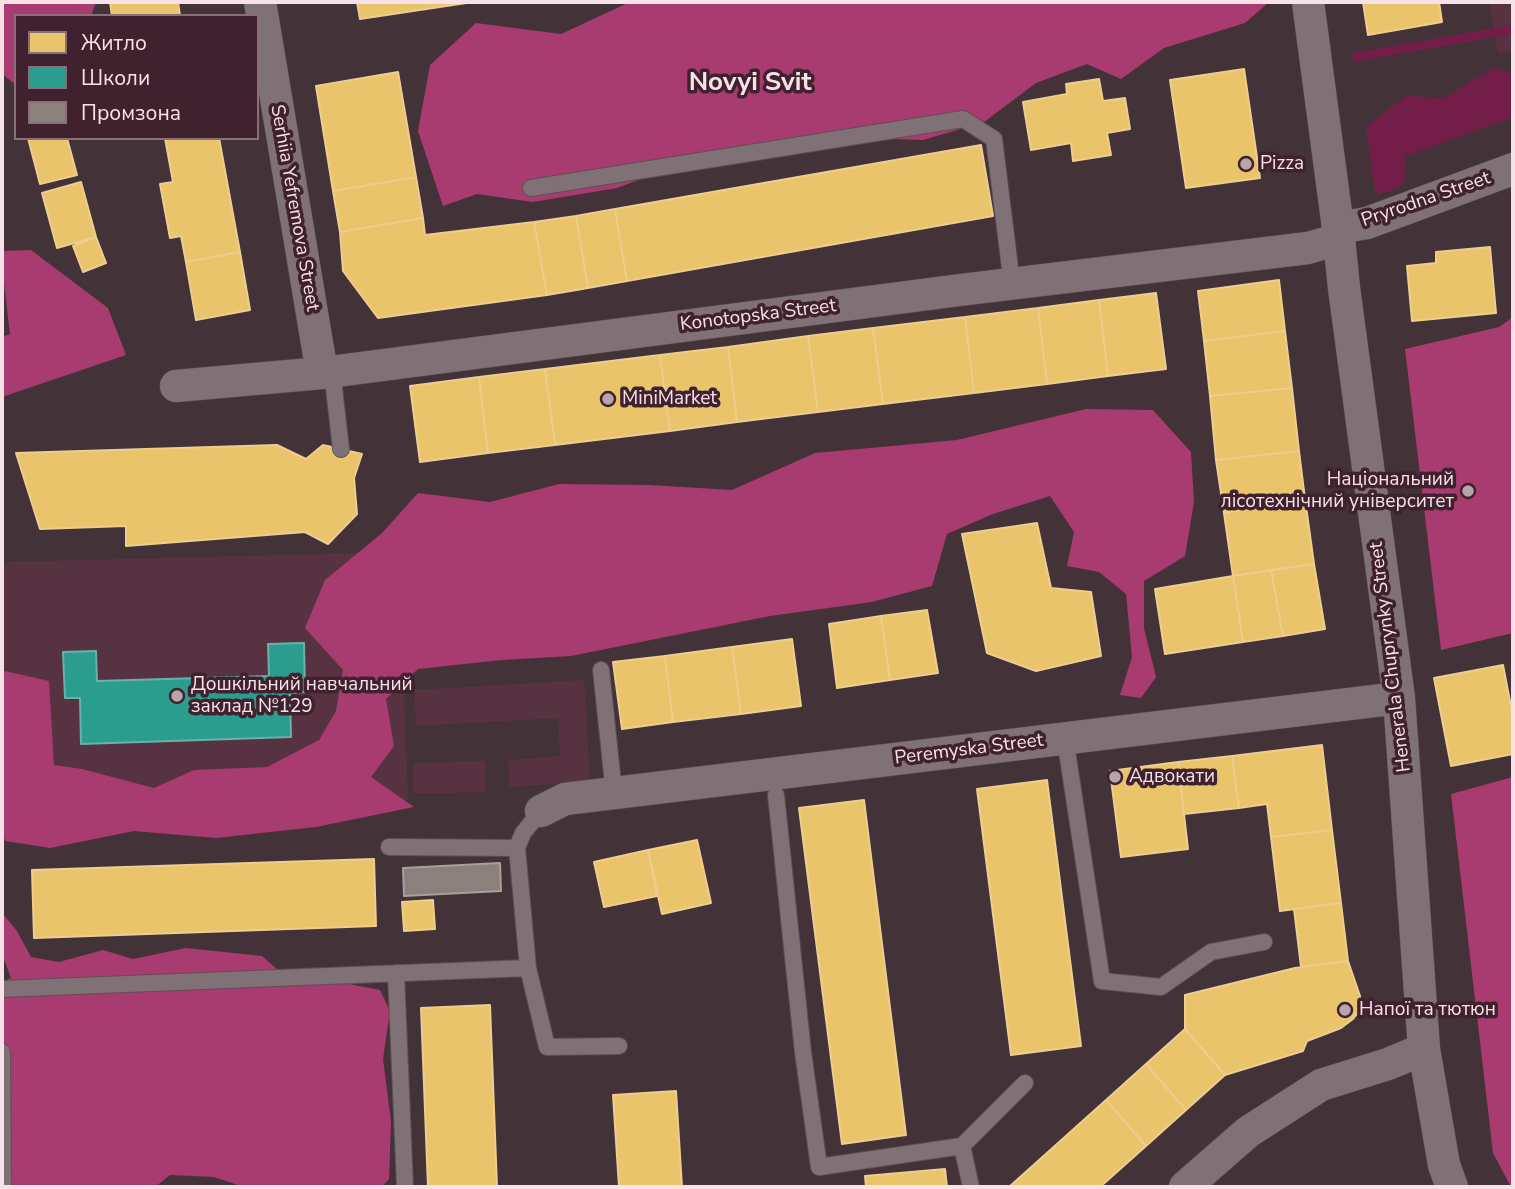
<!DOCTYPE html>
<meta charset="utf-8">
<style>
body{margin:0}
#map{position:relative;width:1515px;height:1189px;overflow:hidden;background:#443239;font-family:"Nunito Sans",sans-serif}
canvas{display:block}
.frame{position:absolute;inset:0;border:4px solid #f8e2ea;pointer-events:none}
.legend{position:absolute;left:14px;top:14px;width:245px;height:126px;box-sizing:border-box;background:#40212e;border:2px solid #8a6e79;margin:0;padding:9px 12px;list-style:none;font-size:21px;color:#f8e2ea}
.legend li{display:flex;align-items:center;gap:14px;height:35px}
.legend b{width:35px;border:2px solid #8a6e79}
</style>
<div id="map">
<canvas width="1515" height="1189"></canvas>
<div class="frame"></div>
<ul class="legend">
<li><b style="height:19px;background:#e9c46a"></b>Житло</li>
<li><b style="height:19px;background:#2a9d8f"></b>Школи</li>
<li><b style="height:19px;background:#8a817c"></b>Промзона</li>
</ul>
</div>
<script>
const ctx = document.querySelector('canvas').getContext('2d');
ctx.lineJoin = 'round';
function fill(path, color) { ctx.fillStyle = color; ctx.fill(path, 'evenodd'); }
function stroke(path, color, width, dash) { ctx.strokeStyle = color; ctx.lineWidth = width; ctx.lineCap = dash ? 'butt' : 'round'; ctx.setLineDash(dash || []); ctx.stroke(path); }
function label(font, color, halo, rows, align = 'center') {
  ctx.font = font + ' "Nunito Sans",sans-serif'; ctx.lineWidth = 7; ctx.setLineDash([]); ctx.textBaseline = 'middle'; ctx.strokeStyle = halo; ctx.fillStyle = color; for (const [text, x, y, turn = 0] of rows) {
    ctx.save(); ctx.translate(x, y); ctx.rotate((+turn || 0) * Math.PI / 180); ctx.textAlign = isNaN(turn) ? turn : align; if (halo) ctx.strokeText(text, 0, 0); ctx.fillText(text, 0, 0); ctx.restore();
  }
}
const built = new Path2D(`
 M1489,2h24v49l-15,2z
 M398,552l2,28 8,220 -406,13v-251z
 M584,680l6,102 -81,5 -1,-27 52,-4 -2,-38 -142,8 -2,-36z
 M485,761l1,31 -72,2 -1,-31z`);
const green = new Path2D(`
 M1513,25v9l-160,28 -1,-9z
 M1493,68l20,6v43l-107,39 -2,28 -13,7 -14,3 -2,-3 -9,-64 40,-31 38,2z`);
const forest = new Path2D(`
 M2,2h94l-5,14h-75v69l-14,-11z
 M630,2h639l-24,21 -81,25 -43,31 -34,-15 -51,19 -52,39 -61,18 -87,-3 -169,32 -50,19 -84,14 -56,-8 -34,12 -25,-75 12,-66 46,-42 85,11z
 M31,250l77,58 18,47 -124,42v-60l8,-3 -8,-68v-15z
 M1513,299v334l-72,17 -36,-301 94,-22 13,-9z
 M1086,409l67,1 38,42 3,50 -9,54 -41,25v47l12,49 -15,21 -21,-3 12,-38 -6,-63 -27,-22 -32,-6 7,-34 -24,-36 -57,18 -46,20 -15,52 -60,16 -102,14 -199,40 -69,4 -84,9 -32,30 8,47 -23,31 43,30 -98,20 -100,11 -82,-7 -84,17 -45,-7 -3,-12v-154l3,-4 44,10 5,84 28,4 72,19 40,-18 73,-3 52,-27 17,-29 7,-41 -38,-42 20,-48 57,-47 36,-40 72,9 69,-18 90,1 83,5 83,-37 142,-13z
 M1513,777v410h-2l-18,-34 -42,-359z
 M3,914l14,17 14,26 28,5 44,-12 30,9 53,-11 76,8 16,14 102,20 10,21 -7,48 8,62 -2,58 -7,8h-138l-30,-10 -44,-2 -15,12h-87l-16,-2 -7,2h-27l-16,-7v-198l9,-4 -9,-24v-39z`);
const homes = new Path2D(`
 M110,2h68l2,14h-68z
 M357,2h116l-113,17z
 M1363,2h76l3,20 -74,13z
 M1244,69l16,109 -74,10 -16,-108z
 M398,72l18,105 -83,14 -17,-105z
 M1099,79l4,22 22,-3 5,31 -23,4 4,22 -38,6 -2,-18 -40,7 -8,-48 44,-8 -1,-10z
 M28,138h39l10,37 -37,9z
 M165,138h54l21,114 -54,10 -5,-26 -11,2 -10,-54 13,-2z
 M981,145l12,71 -366,65 -12,-72z
 M416,177l7,41 -83,14 -7,-41z
 M81,182l15,55 -39,11 -15,-55z
 M615,209l12,72 -39,7 -12,-72z
 M576,216l12,72 -41,7 -13,-73z
 M423,218l2,17 109,-13 13,73 -169,23 -35,-47 -3,-39z
 M96,237l10,26 -23,9 -10,-26z
 M1490,247l6,66 -84,8 -5,-55 29,-3v-11z
 M240,252l10,58 -54,10 -10,-58z
 M1279,280l6,51 -81,10 -6,-50z
 M1156,293l10,76 -58,7 -9,-76z
 M1099,300l9,76 -61,8 -9,-76z
 M1038,308l9,76 -73,9 -9,-76z
 M965,317l9,76 -91,11 -10,-76z
 M873,328l10,76 -65,8 -10,-76z
 M1285,331l7,57 -82,8 -6,-55z
 M808,336l10,76 -81,10 -9,-75z
 M728,347l9,75 -67,9 -10,-76z
 M660,355l10,76 -115,14 -10,-76z
 M545,369l10,76 -67,8 -9,-76z
 M479,377l9,76 -68,9 -10,-76z
 M1292,388l7,63 -83,9 -6,-64z
 M277,445l29,14 17,-14 39,9 -8,24 3,36 -29,30 -23,-12 -179,14v-20l-86,3 -24,-76z
 M1299,451l6,48 -81,14 -8,-53z
 M1305,499l9,65 -81,12 -9,-63z
 M1037,523l14,65 40,4 10,64 -65,15 -49,-18 -25,-119z
 M1314,564l11,65 -42,7 -12,-66z
 M1271,570l12,66 -40,6 -10,-66z
 M1233,576l10,66 -78,12 -10,-65z
 M927,610l11,63 -48,7 -9,-64z
 M881,616l9,64 -53,8 -8,-64z
 M792,639l9,67 -60,8 -9,-67z
 M732,647l9,67 -68,8 -8,-66z
 M665,656l8,66 -51,7 -9,-67z
 M1503,665l10,52v37l-62,12 -17,-88z
 M1322,745l10,85 -61,7 -4,-33 -28,4 -7,-52z
 M1232,756l7,52 -55,6 -6,-52z
 M1178,762l10,87 -67,8 -11,-86z
 M1047,780l34,266 -70,9 -34,-266z
 M864,800l42,335 -64,9 -43,-336z
 M1332,830l9,73 -61,8 -9,-74z
 M697,840l14,63 -49,11 -14,-64z
 M648,850l9,46 -53,11 -10,-45z
 M374,859l2,67 -342,12 -2,-68z
 M433,900l2,29 -31,2 -2,-29z
 M1341,903l7,58 -47,6 -7,-58z
 M1348,961l12,35 1,13 -8,10 -12,9 -34,13 -4,10 -78,24 -40,-46v-34l110,-27z
 M490,1005l7,182h-69l-7,-179z
 M1185,1029l40,46 -39,35 -40,-46z
 M1146,1064l40,46 -40,36 -40,-46z
 M676,1091l6,96h-63l-6,-92z
 M1106,1100l40,46 -46,41h-91z
 M945,1169l2,18h-81l-1,-11z`);
const schools = new Path2D(`
 M304,643l1,49 -15,1 1,44 -210,7 -1,-46h-15l-2,-46 33,-1 1,30 172,-5 -1,-32z`);
const industry = new Path2D(`
 M500,863l1,28 -97,5 -1,-28z`);
const service = new Path2D(`
 M531,188l432,-69 31,20 18,145
 M332,371l9,78
 M601,670l13,123
 M1065,738l37,243 59,6 50,-35 53,-10
 M776,795l27,257 16,115 143,-21
 M541,811l-18,22 -6,15 11,120 19,79 72,-1
 M389,847l128,1
 M396,973l9,214
 M2,989l526,-21
 M2,1052l1,135
 M971,1187l-9,-41 63,-63`);
const minor = new Path2D(`
 M260,2l62,371
 M1308,2l30,226 6,60 55,410 25,351 20,116 8,22
 M1338,228l29,-5 146,-54
 M176,386l146,-13 638,-83 348,-42 31,-9
 M541,811l24,-12 834,-101
 M1185,1187l63,-55 73,-47 67,-21 36,-15`);
const markers = [
 [1246,164,7,"#b9a4ac"],
 [608,399,7,"#b9a4ac"],
 [1468,491,7,"#b9a4ac"],
 [177,696,7,"#b9a4ac"],
 [1115,777,7,"#b9a4ac"],
 [1345,1010,7,"#b9a4ac"]
];
const poiNames = [
 ["Pizza",1260,164],
 ["MiniMarket",622,399],
 ["Національний",1454,480,"right"],
 ["лісотехнічний університет",1454,502,"right"],
 ["Дошкільний навчальний",191,685],
 ["заклад №129",191,707],
 ["Адвокати",1129,777],
 ["Напої та тютюн",1359,1010]
];
const streetNames = [
 ["Pryrodna Street",1426,200,-19],
 ["Serhiia Yefremova Street",294,208,80],
 ["Konotopska Street",758,316,-7],
 ["Henerala Chuprynky Street",1391,657,-97],
 ["Peremyska Street",969,750,-7]
];
const districtNames = [
 ["Novyi Svit",750,84]
];
fill(built, '#573241');
fill(green, '#731e49');
fill(forest, '#a83b70');
fill(homes, '#e9c46a');
stroke(homes, '#eecd90', 2);
fill(schools, '#2a9d8f');
stroke(schools, '#68b2aa', 2);
fill(industry, '#8a817c');
stroke(industry, '#ab9e9d', 2);
stroke(service, '#5f4f55', 18);
stroke(minor, '#5f4f55', 33);
stroke(service, '#807177', 16);
stroke(minor, '#807177', 32);
for (const [x, y, r, color] of markers) { const dot = new Path2D(); dot.arc(x, y, r, 0, 2 * Math.PI); ctx.fillStyle = color; ctx.fill(dot); stroke(dot, '#40212e', 2.5); }
label('19px', '#f8e2ea', '#40212e', poiNames, 'left');
label('19px', '#f8e2ea', '#40212e', streetNames);
label('bold 26px', '#f8e2ea', '#40212e', districtNames);
</script>
